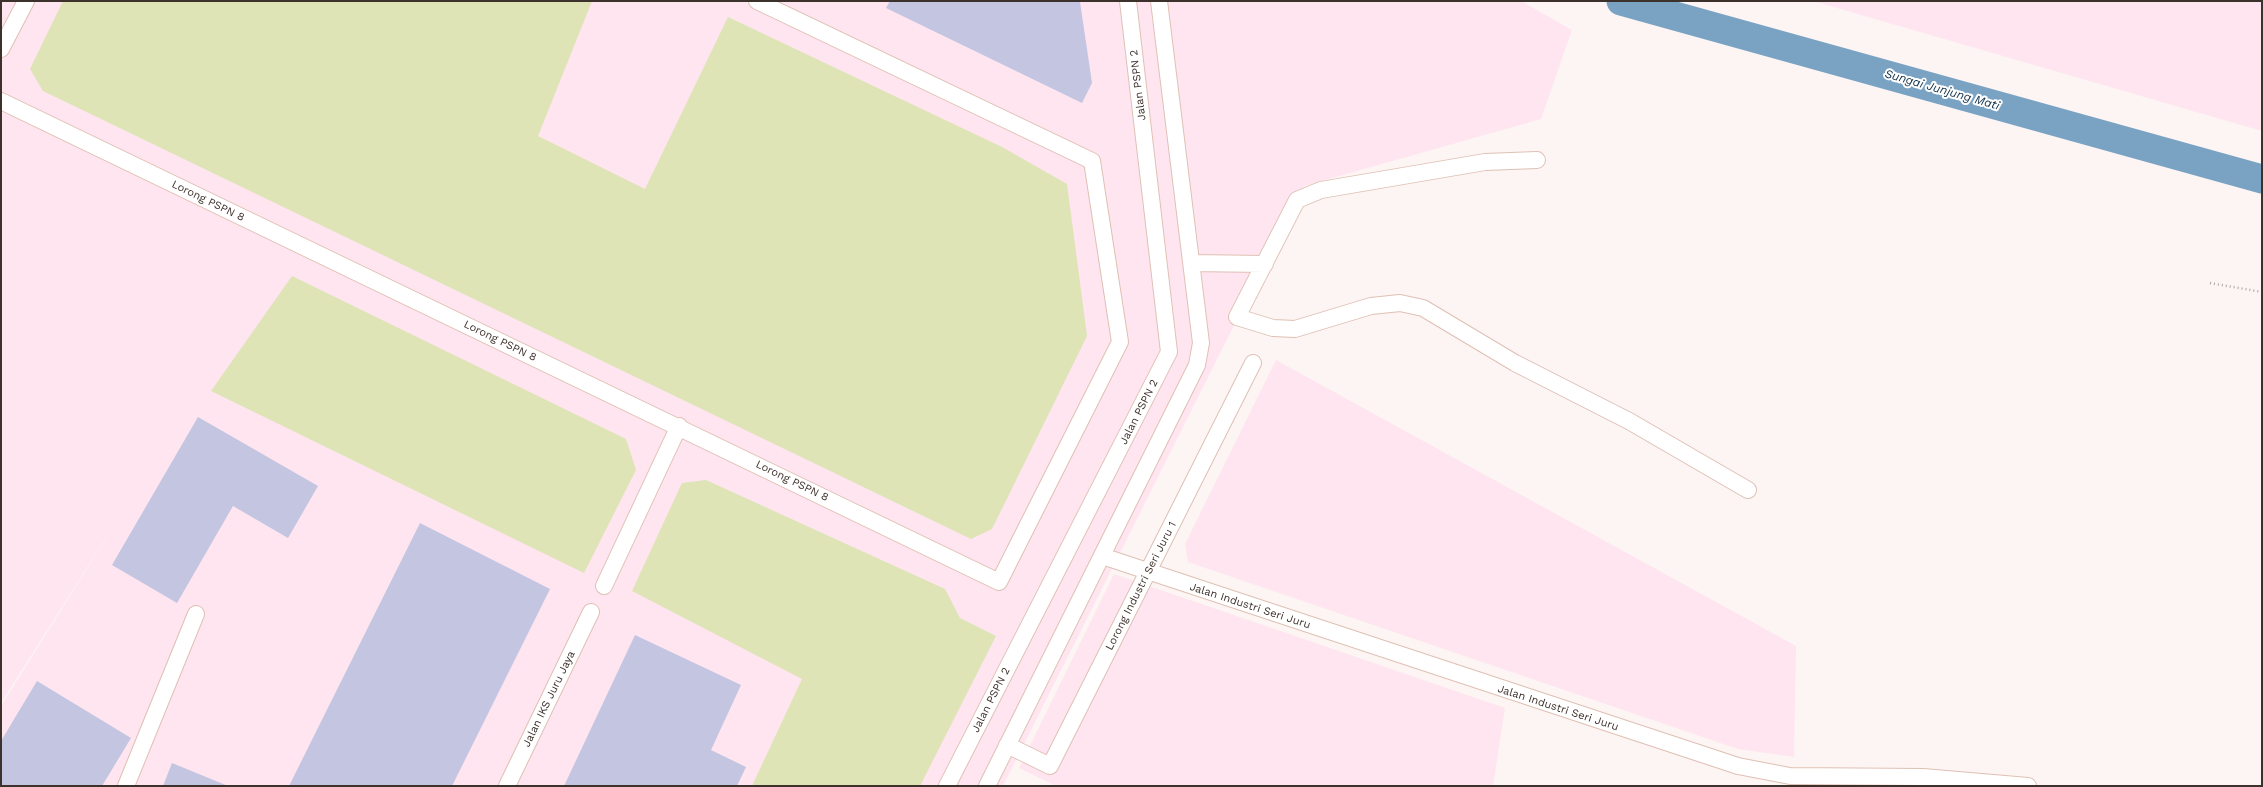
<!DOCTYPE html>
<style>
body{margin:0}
#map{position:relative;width:2263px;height:787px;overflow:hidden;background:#fcf5f3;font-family:"Work Sans",sans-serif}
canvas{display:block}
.frame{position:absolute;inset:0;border:2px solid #3d312c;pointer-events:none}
</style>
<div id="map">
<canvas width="2263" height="787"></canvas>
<div class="frame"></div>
</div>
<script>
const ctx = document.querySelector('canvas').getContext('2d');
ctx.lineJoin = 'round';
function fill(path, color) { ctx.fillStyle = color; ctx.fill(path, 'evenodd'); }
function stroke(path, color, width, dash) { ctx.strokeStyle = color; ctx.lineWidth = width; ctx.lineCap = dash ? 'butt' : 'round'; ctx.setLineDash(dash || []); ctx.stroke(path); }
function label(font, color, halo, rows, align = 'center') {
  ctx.font = font + ' "Work Sans",sans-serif'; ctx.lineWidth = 4; ctx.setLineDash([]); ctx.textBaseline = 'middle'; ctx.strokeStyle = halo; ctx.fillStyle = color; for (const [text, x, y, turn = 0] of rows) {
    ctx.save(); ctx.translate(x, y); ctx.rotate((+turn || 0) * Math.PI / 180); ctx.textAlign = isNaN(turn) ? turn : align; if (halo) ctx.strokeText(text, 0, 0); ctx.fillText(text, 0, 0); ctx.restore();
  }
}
const industrial = new Path2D(`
 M1,1h1520l51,29 -31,89 -237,67 -301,600h-1002v-80l132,-211 -132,208z
 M1813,1h449v130z
 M1276,360l520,286 -2,111 -56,-8 -550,-187 -3,-18z
 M1114,574l391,134 -12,78h-437l-37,-18z`);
const green = new Path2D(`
 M63,1h529l-54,135 107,53 83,-172 274,130 65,37 20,152 -95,193 -21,10 -928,-448 -13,-22z
 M292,276l334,163 10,31 -52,103 -373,-182z
 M706,480l239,109 15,29 36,18 -76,150h-168l50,-107 -170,-88 50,-108z`);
const river = new Path2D(`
 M1621,1l641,178`);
const building = new Path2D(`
 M890,1h188l2,1 12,81 -10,20 -196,-95z
 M198,417l120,69 -30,52 -55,-32 -56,97 -65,-38z
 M420,523l130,66 -98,197h-163z
 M635,635l106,50 -30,65 35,17 -9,19h-173z
 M37,681l94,57 -29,48h-101v-45z
 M172,763l56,23h-65z`);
const path = new Path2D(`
 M2210,283l52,9`);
const minor = new Path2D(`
 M1,49l25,-48
 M1,101l998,481 121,-240 -28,-181 -335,-160
 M1537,160l-52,2 -164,28 -24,10 -60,117 36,11 22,1 76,-23 29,-3 23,5 92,55 114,58 119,69
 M1191,263l74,1
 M1102,556l636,210 52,10 133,1 105,9
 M604,586l75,-160
 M1007,745l43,21 203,-403
 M126,786l70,-172
 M507,786l84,-174
 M947,786l222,-434 -41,-351
 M987,786l210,-421 4,-22 -42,-342`);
const streetNames = [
 ["Jalan PSPN 2",1138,85,-97],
 ["Lorong PSPN 8",208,201,26],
 ["Lorong PSPN 8",500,341,26],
 ["Jalan PSPN 2",1139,412,-63],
 ["Lorong PSPN 8",792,481,26],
 ["Lorong Industri Seri Juru 1",1141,586,-63],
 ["Jalan Industri Seri Juru",1250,606,18],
 ["Jalan IKS Juru Jaya",549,699,-64],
 ["Jalan PSPN 2",991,700,-63],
 ["Jalan Industri Seri Juru",1558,708,18]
];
const waterNames = [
 ["Sungai Junjung Mati",1942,90,16]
];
fill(industrial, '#fee5f0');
fill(green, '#dee4b5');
stroke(river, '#7aa3c3', 29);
fill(building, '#c3c5e1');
stroke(minor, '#dfc0b4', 18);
stroke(path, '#ada4a1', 2.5, [1, 3]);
stroke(minor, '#fff', 16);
label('11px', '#3d312c', '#fff', streetNames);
label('italic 12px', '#0f3048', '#fff', waterNames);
</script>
